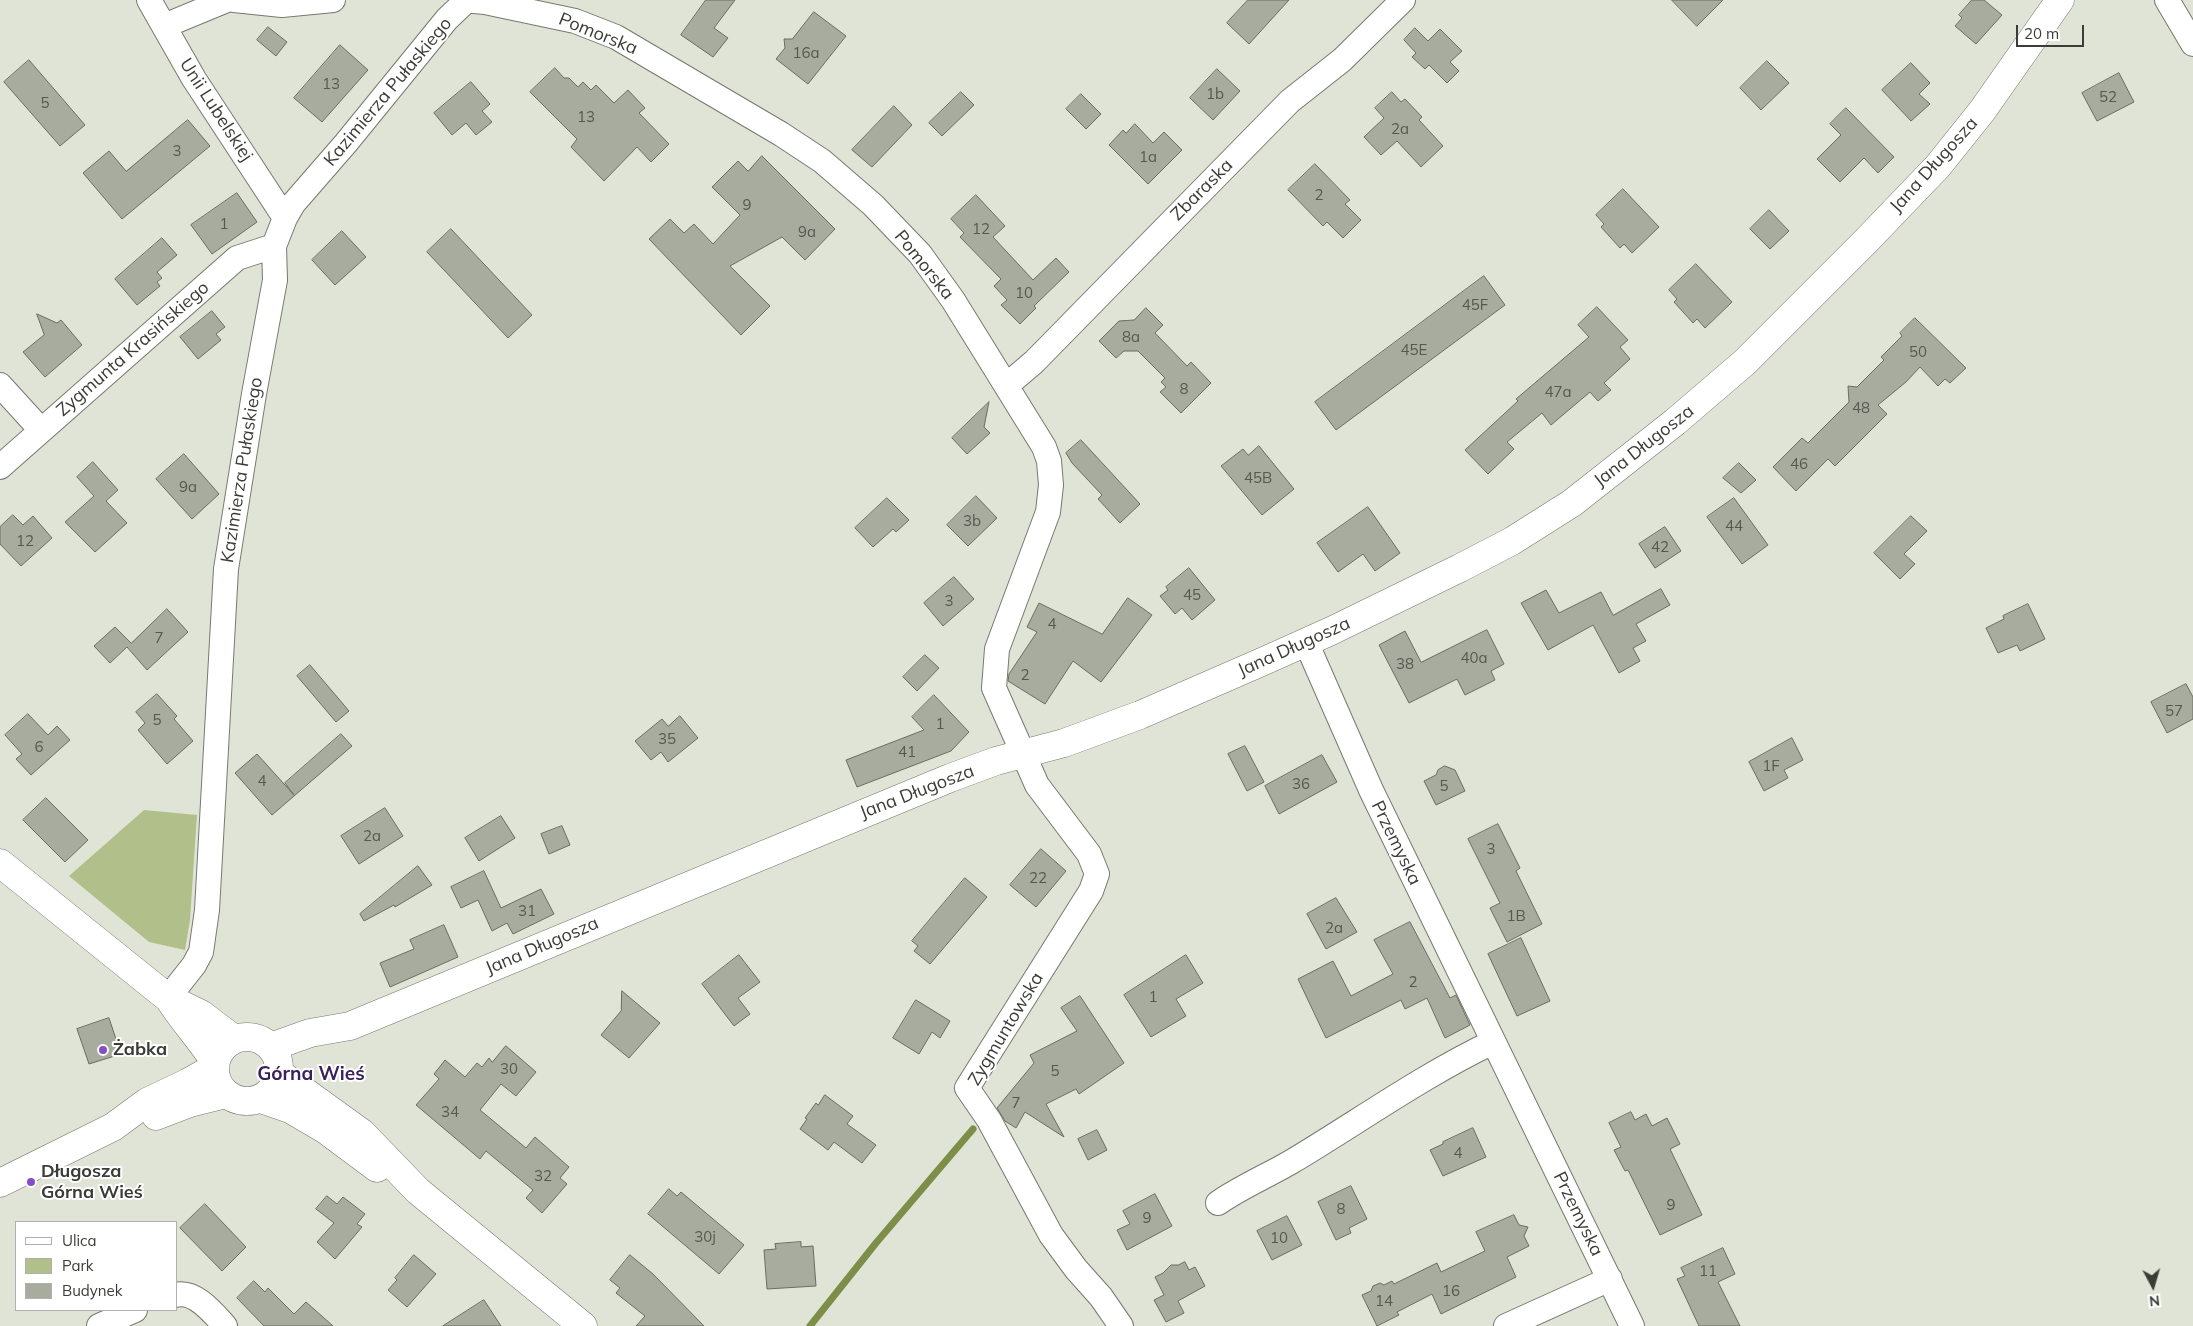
<!DOCTYPE html>
<meta charset="utf-8">
<style>
body{margin:0}
#map{position:relative;width:2193px;height:1326px;overflow:hidden;background:#e0e4d7;font-family:Mulish,sans-serif}
canvas{display:block}
.legend{position:absolute;left:15px;top:1221px;width:162px;height:90px;box-sizing:border-box;background:#fff;border:1px solid #b0b1af;margin:0;padding:6px 9px;list-style:none;font-size:15px;color:#3a3c36}
.legend li{display:flex;align-items:center;gap:10px;height:25px}
.legend b{width:25px;border:1px solid #b0b1af}
.north{position:absolute;left:2128px;top:1261px;width:50px;height:50px;-webkit-text-stroke:4px #fff;paint-order:stroke;rotate:174deg;font-size:14px;font-weight:700;line-height:20px;text-align:center;color:#3a3c36}
.north::after{content:'';display:block;margin:auto;width:18px;height:22px;background:#3a3c36;clip-path:polygon(50% 0,100% 100%,50% 72%,0 100%)}
.scale{position:absolute;left:2016px;top:25px;width:68px;height:22px;box-sizing:border-box;border:2px solid #3a3c36;border-top:0;padding-left:6px;font-size:15px;line-height:18px;white-space:nowrap;color:#3a3c36;-webkit-text-stroke:4px #fff;paint-order:stroke}
</style>
<div id="map">
<canvas width="2193" height="1326"></canvas>
<ul class="legend">
<li><b style="height:6px;background:#fff"></b>Ulica</li>
<li><b style="height:14px;background:#b1bf8a"></b>Park</li>
<li><b style="height:14px;background:#a8ac9f"></b>Budynek</li>
</ul>
<div class="north">N</div>
<div class="scale">20 m</div>
</div>
<script>
const ctx = document.querySelector('canvas').getContext('2d');
ctx.lineJoin = 'round';
function fill(path, color) { ctx.fillStyle = color; ctx.fill(path, 'evenodd'); }
function stroke(path, color, width, dash) { ctx.strokeStyle = color; ctx.lineWidth = width; ctx.lineCap = dash ? 'butt' : 'round'; ctx.setLineDash(dash || []); ctx.stroke(path); }
function label(font, color, halo, rows, align = 'center') {
  ctx.font = font + ' Mulish,sans-serif'; ctx.lineWidth = 4; ctx.setLineDash([]); ctx.textBaseline = 'middle'; ctx.strokeStyle = halo; ctx.fillStyle = color; for (const [text, x, y, turn = 0] of rows) {
    ctx.save(); ctx.translate(x, y); ctx.rotate((+turn || 0) * Math.PI / 180); ctx.textAlign = isNaN(turn) ? turn : align; if (halo) ctx.strokeText(text, 0, 0); ctx.fillText(text, 0, 0); ctx.restore();
  }
}
const green = new Path2D(`
 M144,810l53,5 -7,105 -5,30 -36,-8 -80,-66z`);
const stream = new Path2D(`
 M810,1326l66,-83 97,-114`);
const building = new Path2D(`
 M706,0h29l-21,28 14,10 -15,19 -32,-22z
 M1248,0h41l-40,44 -22,-21z
 M1672,0h51l-26,26z
 M1972,0h12l18,15 -26,29 -21,-18 7,-8 -3,-3z
 M814,12l32,24 -38,48 -32,-25 9,-11 -1,-9h8z
 M268,27l19,15 -11,14 -19,-16z
 M1415,28l13,13 12,-12 22,22 -12,11 9,9 -12,12 -18,-18 -4,4 -13,-12 4,-4 -12,-13z
 M340,45l28,25 -46,52 -28,-24z
 M29,60l56,65 -25,21 -56,-64z
 M1767,61l22,22 -28,27 -21,-22z
 M1911,63l19,20 -11,11 11,10 -19,17 -29,-31z
 M555,68l9,10h5l9,9 5,-5 8,8 5,-5 18,18 14,-13 17,18 -6,5 30,31 -18,18 -14,-15 -33,34 -33,-34 6,-8 -47,-47z
 M1217,69l23,22 -27,29 -23,-22z
 M2119,73l15,29 -37,19 -15,-28z
 M471,82l19,22 -8,7 10,11 -16,13 -10,-12 -14,12 -18,-22z
 M961,92l13,13 -32,31 -13,-13z
 M1392,92l9,10 4,-3 17,18 -3,3 24,26 -22,21 -24,-26 -16,14 -17,-18 20,-19 -9,-10z
 M1081,94l20,20 -15,15 -20,-20z
 M894,106l18,19 -40,42 -20,-17z
 M1846,108l48,49 -16,16 -14,-15 -24,24 -23,-23 24,-24 -11,-11z
 M188,120l22,26 -88,73 -39,-46 26,-22 17,20z
 M1135,124l18,19 11,-11 18,18 -34,34 -39,-39 14,-15 3,3z
 M762,156l73,73 -30,31 -23,-23 -52,29 40,40 -29,29 -92,-96 21,-20 14,14 10,-9 19,20 27,-29 -28,-28 26,-26 10,10z
 M1315,164l35,36 -5,4 16,16 -18,18 -16,-16 -4,4 -35,-36z
 M1623,189l36,38 -27,26 -8,-9 -4,4 -19,-21 3,-3 -8,-9z
 M237,193l20,29 -45,32 -21,-29z
 M976,195l29,31 -12,11 40,43 23,-22 13,14 -35,34 2,2 -16,16 -19,-19 6,-5 -13,-14 7,-7 -41,-42 4,-4 -13,-14z
 M1769,210l20,21 -19,18 -20,-20z
 M451,229l81,86 -24,23 -81,-86z
 M342,231l24,26 -31,28 -23,-25z
 M162,238l15,17 -20,17 5,6 -5,4 3,4 -23,19 -22,-26z
 M1696,264l36,38 -27,26 -8,-9 -4,4 -19,-21 3,-3 -8,-9z
 M1484,276l21,29 -169,125 -21,-28z
 M1597,307l31,33 -8,7 10,12 -26,24 7,7 -13,11 -8,-9 -39,33 -9,-12 -35,29 7,7 -26,25 -23,-24 53,-49 -2,-2 73,-62 -11,-12z
 M1146,308l17,17 -8,8 32,33 4,-4 20,21 -30,30 -21,-21 6,-5 -5,-5 4,-4 -27,-27h-14l-8,7 -17,-17 20,-20 15,-1z
 M212,311l13,16 -9,7 5,6 -23,19 -18,-22z
 M37,314l20,9 4,-3 21,25 -37,32 -22,-25 21,-17z
 M1915,318l51,50 -16,15 -5,-4 -7,7 -18,-19 -14,15 -28,23 9,9 -52,52 -7,-7 -32,32 -23,-24 29,-29 6,5 41,-41 -1,-16 9,1 27,-27 -3,-3 21,-21 -2,-3z
 M989,402l-5,25 6,6 -23,21 -15,-16z
 M1081,440l59,64 -20,19 -22,-24 4,-4 -30,-32 -6,-10z
 M1259,446l35,43 -32,26 -41,-49 22,-17 5,6z
 M184,454l35,40 -27,25 -36,-40z
 M93,462l25,28 -12,11 21,22 -32,29 -30,-30 29,-26 -17,-19z
 M1739,463l17,17 -15,13 -18,-15z
 M976,496l21,22 -29,28 -21,-21z
 M887,498l22,22 -13,12 -3,-3 -20,18 -18,-19z
 M1734,498l34,47 -26,19 -35,-47z
 M1368,507l32,46 -25,18 -12,-17 -25,18 -21,-29z
 M13,515l10,10 10,-9 19,22 -31,28 -21,-22v-17z
 M1911,516l16,15 -23,23 11,10 -15,15 -26,-26z
 M1665,527l16,24 -26,17 -16,-24z
 M1189,568l26,32 -23,20 -10,-12 -7,6 -15,-18 8,-6 -2,-3z
 M954,577l20,22 -31,27 -19,-23z
 M1661,589l9,16 -34,19 10,17 -13,7 7,13 -21,12 -26,-48 -45,25 -27,-47 25,-13 13,23 42,-21 12,23z
 M1128,598l24,17 -51,67 -28,-21 -28,43 -37,-23 1,-7 28,-42 -10,-5 12,-24 63,31z
 M2028,604l17,35 -25,12 -3,-6 -19,8 -12,-25 18,-9 -1,-3z
 M167,609l21,23 -41,38 -20,-23 -17,16 -16,-17 21,-19 16,16z
 M1487,630l17,34 -13,7 4,9 -30,15 -8,-16 -48,24 -30,-58 26,-14 16,31z
 M925,655l14,13 -22,23 -14,-14z
 M310,665l39,46 -13,11 -39,-46z
 M2186,684l7,13v22l-26,14 -16,-31z
 M157,694l20,22 -3,3 19,22 -26,23 -29,-34 7,-7 -9,-11z
 M934,695l35,37 -18,19 -94,36 -11,-27 78,-30 -12,-13z
 M28,714l20,21 9,-9 13,14 -39,35 -15,-16 6,-5 -17,-19z
 M680,716l18,22 -30,24 -7,-10 -10,8 -16,-19 27,-22 6,7z
 M341,734l11,12 -80,69 -37,-42 22,-19 37,41 -9,-12z
 M1792,738l11,22 -19,10 4,8 -24,13 -15,-29z
 M1245,746l19,36 -17,9 -19,-37z
 M1322,755l15,27 -58,32 -14,-28z
 M1445,766l10,4 10,21 -29,14 -12,-24 12,-6 2,-5z
 M46,798l42,42 -23,22 -42,-42z
 M385,808l18,28 -44,28 -18,-28z
 M501,816l14,22 -36,23 -14,-23z
 M1498,824l22,44 -4,3 26,53 -35,18 -17,-34 10,-5 -32,-64z
 M562,826l8,19 -21,9 -8,-20z
 M1041,849l25,22 -30,36 -26,-22z
 M418,866l14,19 -37,22 -1,-2 -30,16 -4,-7z
 M484,871l17,37 40,-19 13,25 -41,20 -6,-11 -15,8 -14,-31 -17,8 -10,-21z
 M965,878l22,19 -57,67 -16,-13 4,-5 -6,-5z
 M1336,898l21,34 -31,17 -19,-35z
 M1410,922l40,76 6,-3 14,30 -25,13 -18,-40 -22,11 -4,-9 -75,38 -28,-59 35,-18 18,35 42,-22 -19,-34z
 M444,925l14,32 -68,30 -10,-24 34,-14 -4,-9z
 M1521,938l29,63 -33,15 -29,-62z
 M739,955l21,27 -22,16 12,16 -16,12 -32,-42z
 M1186,955l17,28 -27,16 10,17 -35,21 -27,-42z
 M622,991l38,32 -31,35 -28,-23 20,-24z
 M1080,996l44,67 -45,31 -3,-5 -30,15 18,33 -39,-25 -9,16 -11,-7 -8,-13 37,-45 -4,-8 47,-24 -16,-23z
 M916,1000l34,21 -10,17 -8,-6 -13,22 -26,-16z
 M109,1018l12,36 -32,10 -12,-35z
 M506,1046l30,26 -20,24 -15,-12 -21,26 46,38 9,-11 34,30 -9,11 7,6 -25,29 -16,-15 7,-8 -47,-39 -6,8 -64,-54 23,-26 -5,-5 11,-14 20,17 12,-14 5,4 7,-9 3,4z
 M825,1095l28,21 -6,8 29,21 -14,18 -28,-21 -6,8 -28,-21 7,-10 -2,-1 11,-15 2,2z
 M1631,1112l4,8 11,-6 6,12 15,-8 13,26 -10,5 32,66 -42,20 -32,-65 -3,1 -11,-21 7,-3 -12,-24z
 M1473,1128l13,29 -43,19 -13,-26 13,-6v-2z
 M1097,1130l10,20 -19,10 -10,-21z
 M1351,1186l16,33 -18,9 2,5 -15,7 -18,-38z
 M669,1189l8,7 4,-4 63,53 -25,29 -71,-60z
 M1155,1194l17,32 -45,24 -10,-20 13,-6 -7,-13z
 M327,1196l10,8 6,-7 22,17 -8,10 5,3 -27,32 -18,-17 17,-19 -18,-14z
 M205,1204l41,43 -24,24 -42,-43z
 M1514,1215l5,10 9,2 -4,9 5,10 -22,11 9,20 -75,37 -9,-20 -35,18 2,3 -22,11 -15,-31 9,-4 2,-5 7,-3 4,2 8,-4 2,3 43,-21 4,9 44,-21 -9,-19z
 M1287,1216l15,29 -30,15 -15,-29z
 M801,1242v5l12,-1 3,40 -49,3 -3,-39 12,-1 -1,-5z
 M1723,1248l12,26 -17,8 22,44h-41l-22,-47 8,-3 -4,-8z
 M414,1255l22,19 -29,33 -19,-17 9,-10 -2,-2z
 M630,1255l23,19 51,52h-68l9,-10 -29,-23 4,-5 -10,-8z
 M1185,1262l4,8 6,-3 10,19 -27,15 6,12 -18,9 -12,-22 10,-5 -9,-18 8,-4 8,-8h7z
 M254,1281l11,11 3,-4 26,26 12,-12 27,24h-69l-27,-28z
 M484,1300l17,26h-58z`);
const street = new Path2D(`
 M149,0l45,79 91,139
 M234,0l48,5 51,-5
 M464,0l21,2 90,19 41,16 165,97 41,27 51,44 47,49 33,46 91,147 5,14 2,24 -3,27 -51,137 -3,39 43,97 52,69 8,20 -6,17 -124,197 22,32 62,115 25,34 25,28 20,29
 M2167,0l26,44
 M164,26l63,-26
 M0,385l41,45
 M1007,385l27,-23 256,-261 52,-41 61,-60
 M0,467l237,-209 37,-12
 M1306,642l65,148 261,536
 M168,998l26,-33 7,-13 6,-42 19,-341 28,-175 21,-114 -1,-34 11,-28 8,-14 53,-61 101,-124 20,-19
 M1218,1203c23,-16 49,-27 73,-41 67,-40 131,-86 202,-120
 M176,1295c19,-5 38,19 49,31
 M99,1326l36,-16
 M1506,1326l104,-47`);
const secondary = new Path2D(`
 M0,863l168,135 33,16 33,25
 M169,999c14,22 32,41 46,63
 M215 1069a32 32 0 1 1 64 0a32 32 0 1 1-64 0Z
 M271,1047l39,-14 40,-7 600,-248 46,-17 68,-18 76,-28 124,-54 67,-30 129,-63 52,-27 60,-38 103,-81 70,-60 121,-121 72,-75 44,-55 78,-111
 M279,1073l83,60 56,58 165,135
 M261,1099l29,10 36,21 51,38
 M156,1116l34,-13 36,-9
 M0,1183l113,-56 34,-25 40,-19 27,-15`);
const markers = [
 [103,1050,5,"#834fc6"],
 [31,1182,5,"#834fc6"]
];
const numberNames = [
 ["16a",806,53],
 ["13",331,84],
 ["1b",1215,94],
 ["52",2108,97],
 ["5",45,103],
 ["13",586,117],
 ["2a",1400,129],
 ["3",177,151],
 ["1a",1148,157],
 ["2",1319,195],
 ["9",747,205],
 ["1",224,224],
 ["12",981,229],
 ["9a",807,232],
 ["10",1024,293],
 ["45F",1475,305],
 ["8a",1131,337],
 ["45E",1414,350],
 ["50",1918,352],
 ["8",1184,389],
 ["47a",1558,392],
 ["48",1861,408],
 ["46",1799,464],
 ["45B",1258,478],
 ["9a",188,487],
 ["3b",972,521],
 ["44",1734,526],
 ["12",25,541],
 ["42",1660,547],
 ["45",1192,595],
 ["3",949,601],
 ["4",1052,624],
 ["7",159,638],
 ["40a",1474,658],
 ["38",1405,664],
 ["2",1025,675],
 ["57",2174,711],
 ["5",157,720],
 ["1",940,724],
 ["35",667,739],
 ["6",39,747],
 ["41",907,752],
 ["1F",1771,766],
 ["4",262,781],
 ["36",1301,784],
 ["5",1444,786],
 ["2a",372,836],
 ["3",1491,849],
 ["22",1038,878],
 ["31",527,911],
 ["1B",1516,916],
 ["2a",1334,928],
 ["2",1413,982],
 ["1",1153,997],
 ["30",509,1069],
 ["5",1055,1071],
 ["7",1016,1103],
 ["34",450,1112],
 ["4",1458,1153],
 ["32",543,1176],
 ["9",1671,1205],
 ["8",1341,1209],
 ["9",1147,1218],
 ["30j",705,1237],
 ["10",1279,1238],
 ["11",1708,1271],
 ["16",1451,1291],
 ["14",1384,1301]
];
const streetNames = [
 ["Pomorska",598,34,22],
 ["Kazimierza Pułaskiego",388,92,-50],
 ["Unii Lubelskiej",216,110,57],
 ["Jana Długosza",1934,165,-48],
 ["Zbaraska",1202,190,-45],
 ["Pomorska",924,265,51],
 ["Zygmunta Krasińskiego",133,349,-41],
 ["Jana Długosza",1644,446,-38],
 ["Kazimierza Pułaskiego",242,470,-81],
 ["Jana Długosza",1294,647,-24],
 ["Jana Długosza",917,792,-21],
 ["Przemyska",1396,843,64],
 ["Jana Długosza",542,946,-23],
 ["Zygmuntowska",1006,1029,-59],
 ["Przemyska",1578,1214,64]
];
const poiNames = [
 ["Żabka",113,1050],
 ["Długosza",41,1172],
 ["Górna Wieś",41,1193]
];
const neighbourhoodNames = [
 ["Górna Wieś",311,1074]
];
fill(green, '#b1bf8a');
stroke(stream, '#7d8e49', 7);
fill(building, '#a8ac9f');
stroke(building, '#696d61', 1);
stroke(street, '#76796d', 26);
stroke(secondary, '#76796d', 29);
stroke(street, '#fff', 24);
stroke(secondary, '#fff', 28);
for (const [x, y, r, color] of markers) { const dot = new Path2D(); dot.arc(x, y, r, 0, 2 * Math.PI); ctx.fillStyle = color; ctx.fill(dot); stroke(dot, '#fff', 2); }
label('15px', '#565850', null, numberNames);
label('18px', '#3a3c36', '#fff', streetNames);
label('bold 18px', '#3a3c36', '#fff', poiNames, 'left');
label('bold 19px', '#3a215b', '#fff', neighbourhoodNames);
</script>
